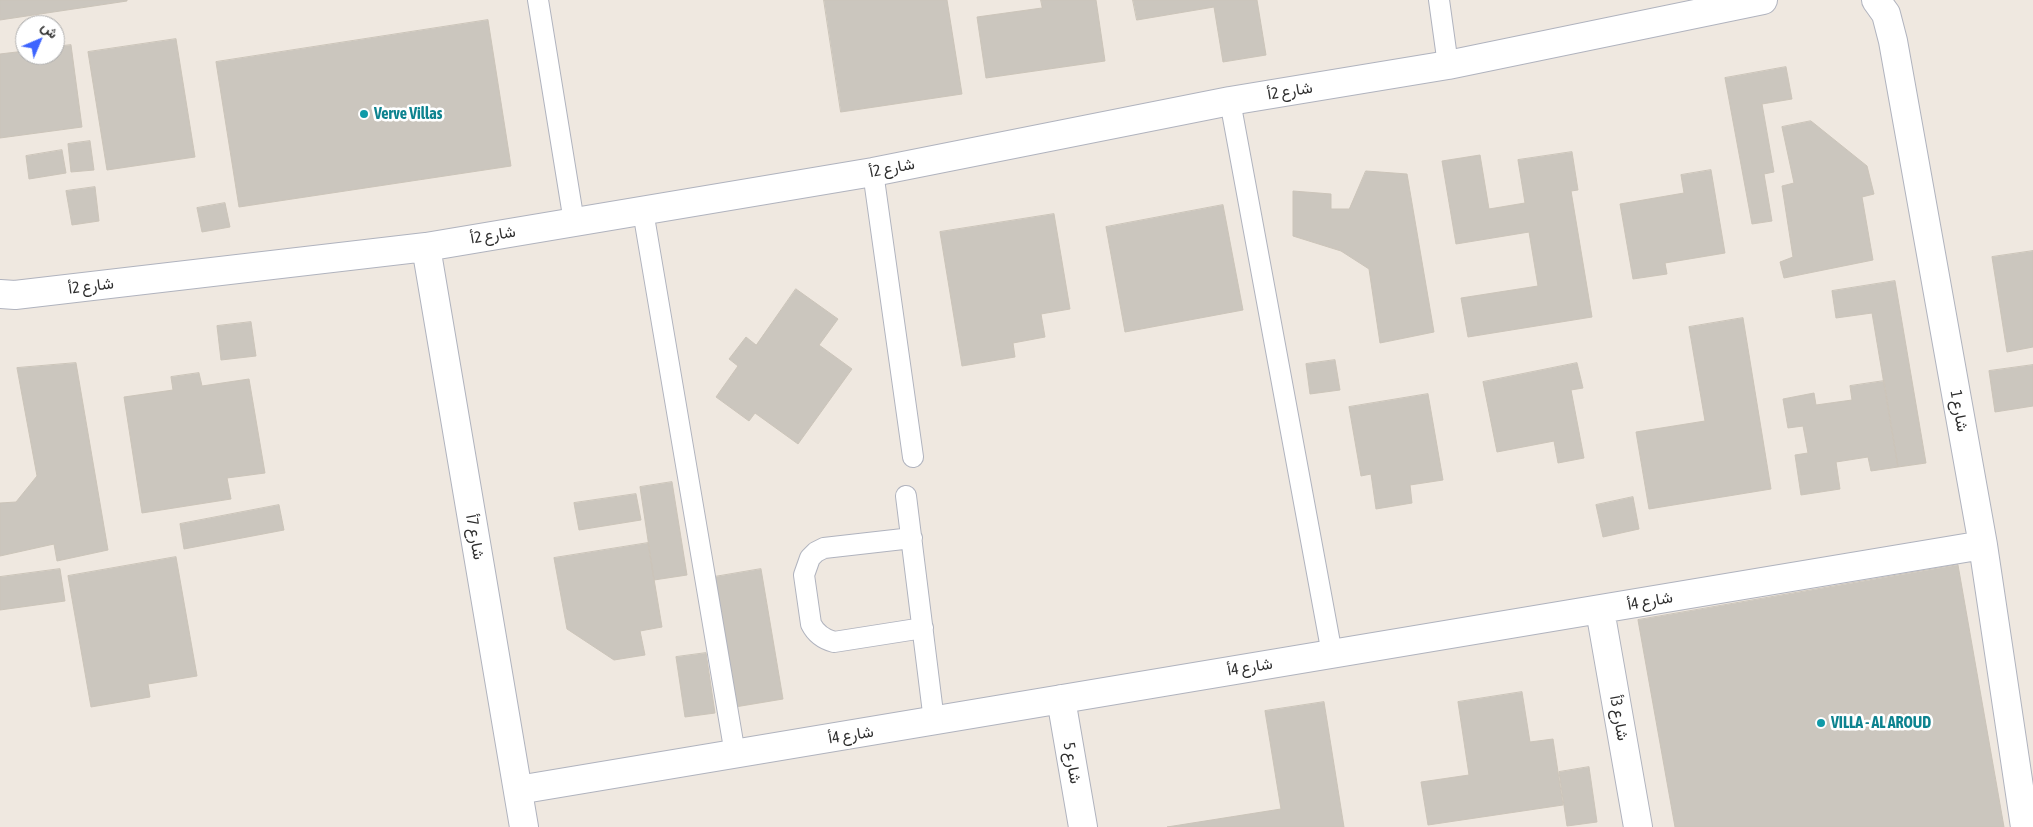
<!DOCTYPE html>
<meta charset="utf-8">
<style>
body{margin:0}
#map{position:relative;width:2033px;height:827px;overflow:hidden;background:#efe8e0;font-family:"Asap Condensed",Vazirmatn,sans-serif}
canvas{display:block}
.north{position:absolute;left:15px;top:15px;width:50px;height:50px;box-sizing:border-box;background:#fff;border:1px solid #ababab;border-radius:50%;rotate:45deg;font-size:14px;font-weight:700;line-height:20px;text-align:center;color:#2e2e2e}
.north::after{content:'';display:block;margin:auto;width:18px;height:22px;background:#3d64ff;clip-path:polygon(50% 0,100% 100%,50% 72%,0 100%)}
</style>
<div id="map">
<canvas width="2033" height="827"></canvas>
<div class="north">ش</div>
</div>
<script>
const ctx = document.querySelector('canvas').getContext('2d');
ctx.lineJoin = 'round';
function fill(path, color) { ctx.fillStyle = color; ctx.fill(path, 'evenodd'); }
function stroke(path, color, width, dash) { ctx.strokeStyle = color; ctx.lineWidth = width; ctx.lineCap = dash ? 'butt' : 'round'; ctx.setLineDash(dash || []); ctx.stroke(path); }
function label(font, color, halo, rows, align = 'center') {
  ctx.font = font + ' "Asap Condensed",Vazirmatn,sans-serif'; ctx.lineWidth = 5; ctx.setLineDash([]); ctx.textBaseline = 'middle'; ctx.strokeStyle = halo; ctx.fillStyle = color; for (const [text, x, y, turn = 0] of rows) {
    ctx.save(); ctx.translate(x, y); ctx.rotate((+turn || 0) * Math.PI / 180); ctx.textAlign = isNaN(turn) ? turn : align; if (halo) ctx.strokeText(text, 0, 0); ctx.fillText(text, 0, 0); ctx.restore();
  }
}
const building = new Path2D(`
 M0,0h127v1l-127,19z
 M824,0h123l15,94 -121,18z
 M1041,0h55l9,61 -119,17 -9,-61 65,-9z
 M1133,0h124l9,55 -43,7 -9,-55 -77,13z
 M488,20l23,146 -272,41 -23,-145z
 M176,39l19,118 -88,13 -19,-118z
 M71,45l11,82 -82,11v-84l25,-3v4h30v-8z
 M1786,67l6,32 -30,5 12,68 -10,2 8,47 -20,3 -27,-146z
 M1811,121l56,45 7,28 -12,3 11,63 -89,18 -4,-16 13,-5 -11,-71 12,-3 -12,-56z
 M90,141l4,29 -23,2 -3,-28z
 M62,150l4,23 -37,6 -3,-23z
 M1572,152l6,38 -7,1 21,126 -124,20 -7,-39 77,-12 -9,-54 -73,12 -14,-83 38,-6 9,54 36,-6 -7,-43z
 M1711,170l14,83 -60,10 2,11 -34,5 -13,-75 64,-11 -3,-18z
 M1366,171l41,3 27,158 -54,11 -11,-74 -28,-18 -48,-15v-45l38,3v15h18z
 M95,187l4,34 -27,4 -6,-34z
 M225,203l5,24 -28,5 -5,-24z
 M1223,205l20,105 -118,22 -19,-105z
 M1054,214l16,95 -29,5 4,23 -32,6 2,14 -53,9 -22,-134z
 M2033,251v96l-26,5 -15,-95z
 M1895,281l31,182 -28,4 -26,-154 -36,5 -4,-27z
 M796,289l42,30 -19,26 33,24 -54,75 -43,-31 -6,8 -33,-24 22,-31 -9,-7 17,-22 10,8z
 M1743,318l28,171 -122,20 -13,-77 69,-11 -16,-94z
 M251,322l5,34 -35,4 -4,-34z
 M1335,360l5,30 -30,4 -4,-30z
 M76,363l32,187 -51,11 -3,-17 -54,12v-53l16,-1 21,-26 -20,-108z
 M1577,363l6,25 -12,2 13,68 -26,5 -4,-22 -57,11 -14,-70z
 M2033,365v41l-38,6 -6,-41z
 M199,373l3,13 47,-7 16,94 -38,5 4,21 -89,14 -18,-116 49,-7 -2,-13z
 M1884,381l14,86 -27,4 -3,-14 -32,5 4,27 -39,6 -6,-40 13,-2 -5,-27 -15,2 -5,-29 31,-6 2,12 36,-5 -2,-14z
 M1428,394l15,86 -33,5 2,18 -36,6 -5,-35 -10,2 -12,-69z
 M672,482l15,93 -33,5 -14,-93z
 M636,494l5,26 -62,10 -5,-27z
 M1633,497l6,32 -36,8 -7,-32z
 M279,505l5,25 -100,19 -4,-25z
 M648,543l14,84 -22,4 5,24 -31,5 -47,-31 -13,-71z
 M176,557l21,119 -49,8 2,13 -59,10 -23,-131z
 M1958,565l46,262h-329l-37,-207z
 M60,569l5,32 -65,9v-33z
 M761,569l22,130 -48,8 -21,-130z
 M706,653l9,60 -30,4 -9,-60z
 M1522,692l8,50 23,-3 10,66 -135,20 -7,-43 48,-7 -11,-73z
 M1324,702l20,125h-177l114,-18 -16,-98z
 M1589,767l8,55 -30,4 -8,-54z`);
const lane = new Path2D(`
 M538,0l36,222
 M1439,0l9,65
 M1230,101l102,553
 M873,172l40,285
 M643,211l92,543
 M906,496l28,225
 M912,538l-88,10 -8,4 -6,6 -6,17 7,49c5,10 12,15 23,18l89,-14`);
const street = new Path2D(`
 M1876,0l10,14 7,27 90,504 42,282
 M426,247l98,580
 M0,294l15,1 411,-48 447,-75 357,-71 218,-36 315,-65
 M1600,610l38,217
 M1061,699l22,128
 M518,790l1465,-245`);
const markers = [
 [364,114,5,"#0f9aa8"],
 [1821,723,5,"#0f9aa8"]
];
const streetNames = [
 ["شارع 2أ",1290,91,-9],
 ["شارع 2أ",892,168,-11],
 ["شارع 2أ",493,235,-9],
 ["شارع 2أ",91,286,-7],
 ["شارع 1",1959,411,80],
 ["شارع 7أ",475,537,80],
 ["شارع 4أ",1650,601,-10],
 ["شارع 4أ",1250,667,-9],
 ["شارع 3أ",1619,718,80],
 ["شارع 4أ",851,735,-9],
 ["شارع 5",1072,763,80]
];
const cultureNames = [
 ["Verve Villas",374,114],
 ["VILLA - AL AROUD",1831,723]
];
fill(building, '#cbc6be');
stroke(building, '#cbc4b9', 1);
stroke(lane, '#b0b3be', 22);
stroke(street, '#b0b3be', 30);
stroke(lane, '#fff', 20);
stroke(street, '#fff', 28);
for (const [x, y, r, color] of markers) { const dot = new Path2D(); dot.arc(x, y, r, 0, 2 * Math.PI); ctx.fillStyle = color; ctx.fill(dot); stroke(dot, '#fff', 2); }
label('16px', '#2e2e2e', '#fff', streetNames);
label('bold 16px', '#0d838f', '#fff', cultureNames, 'left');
</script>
